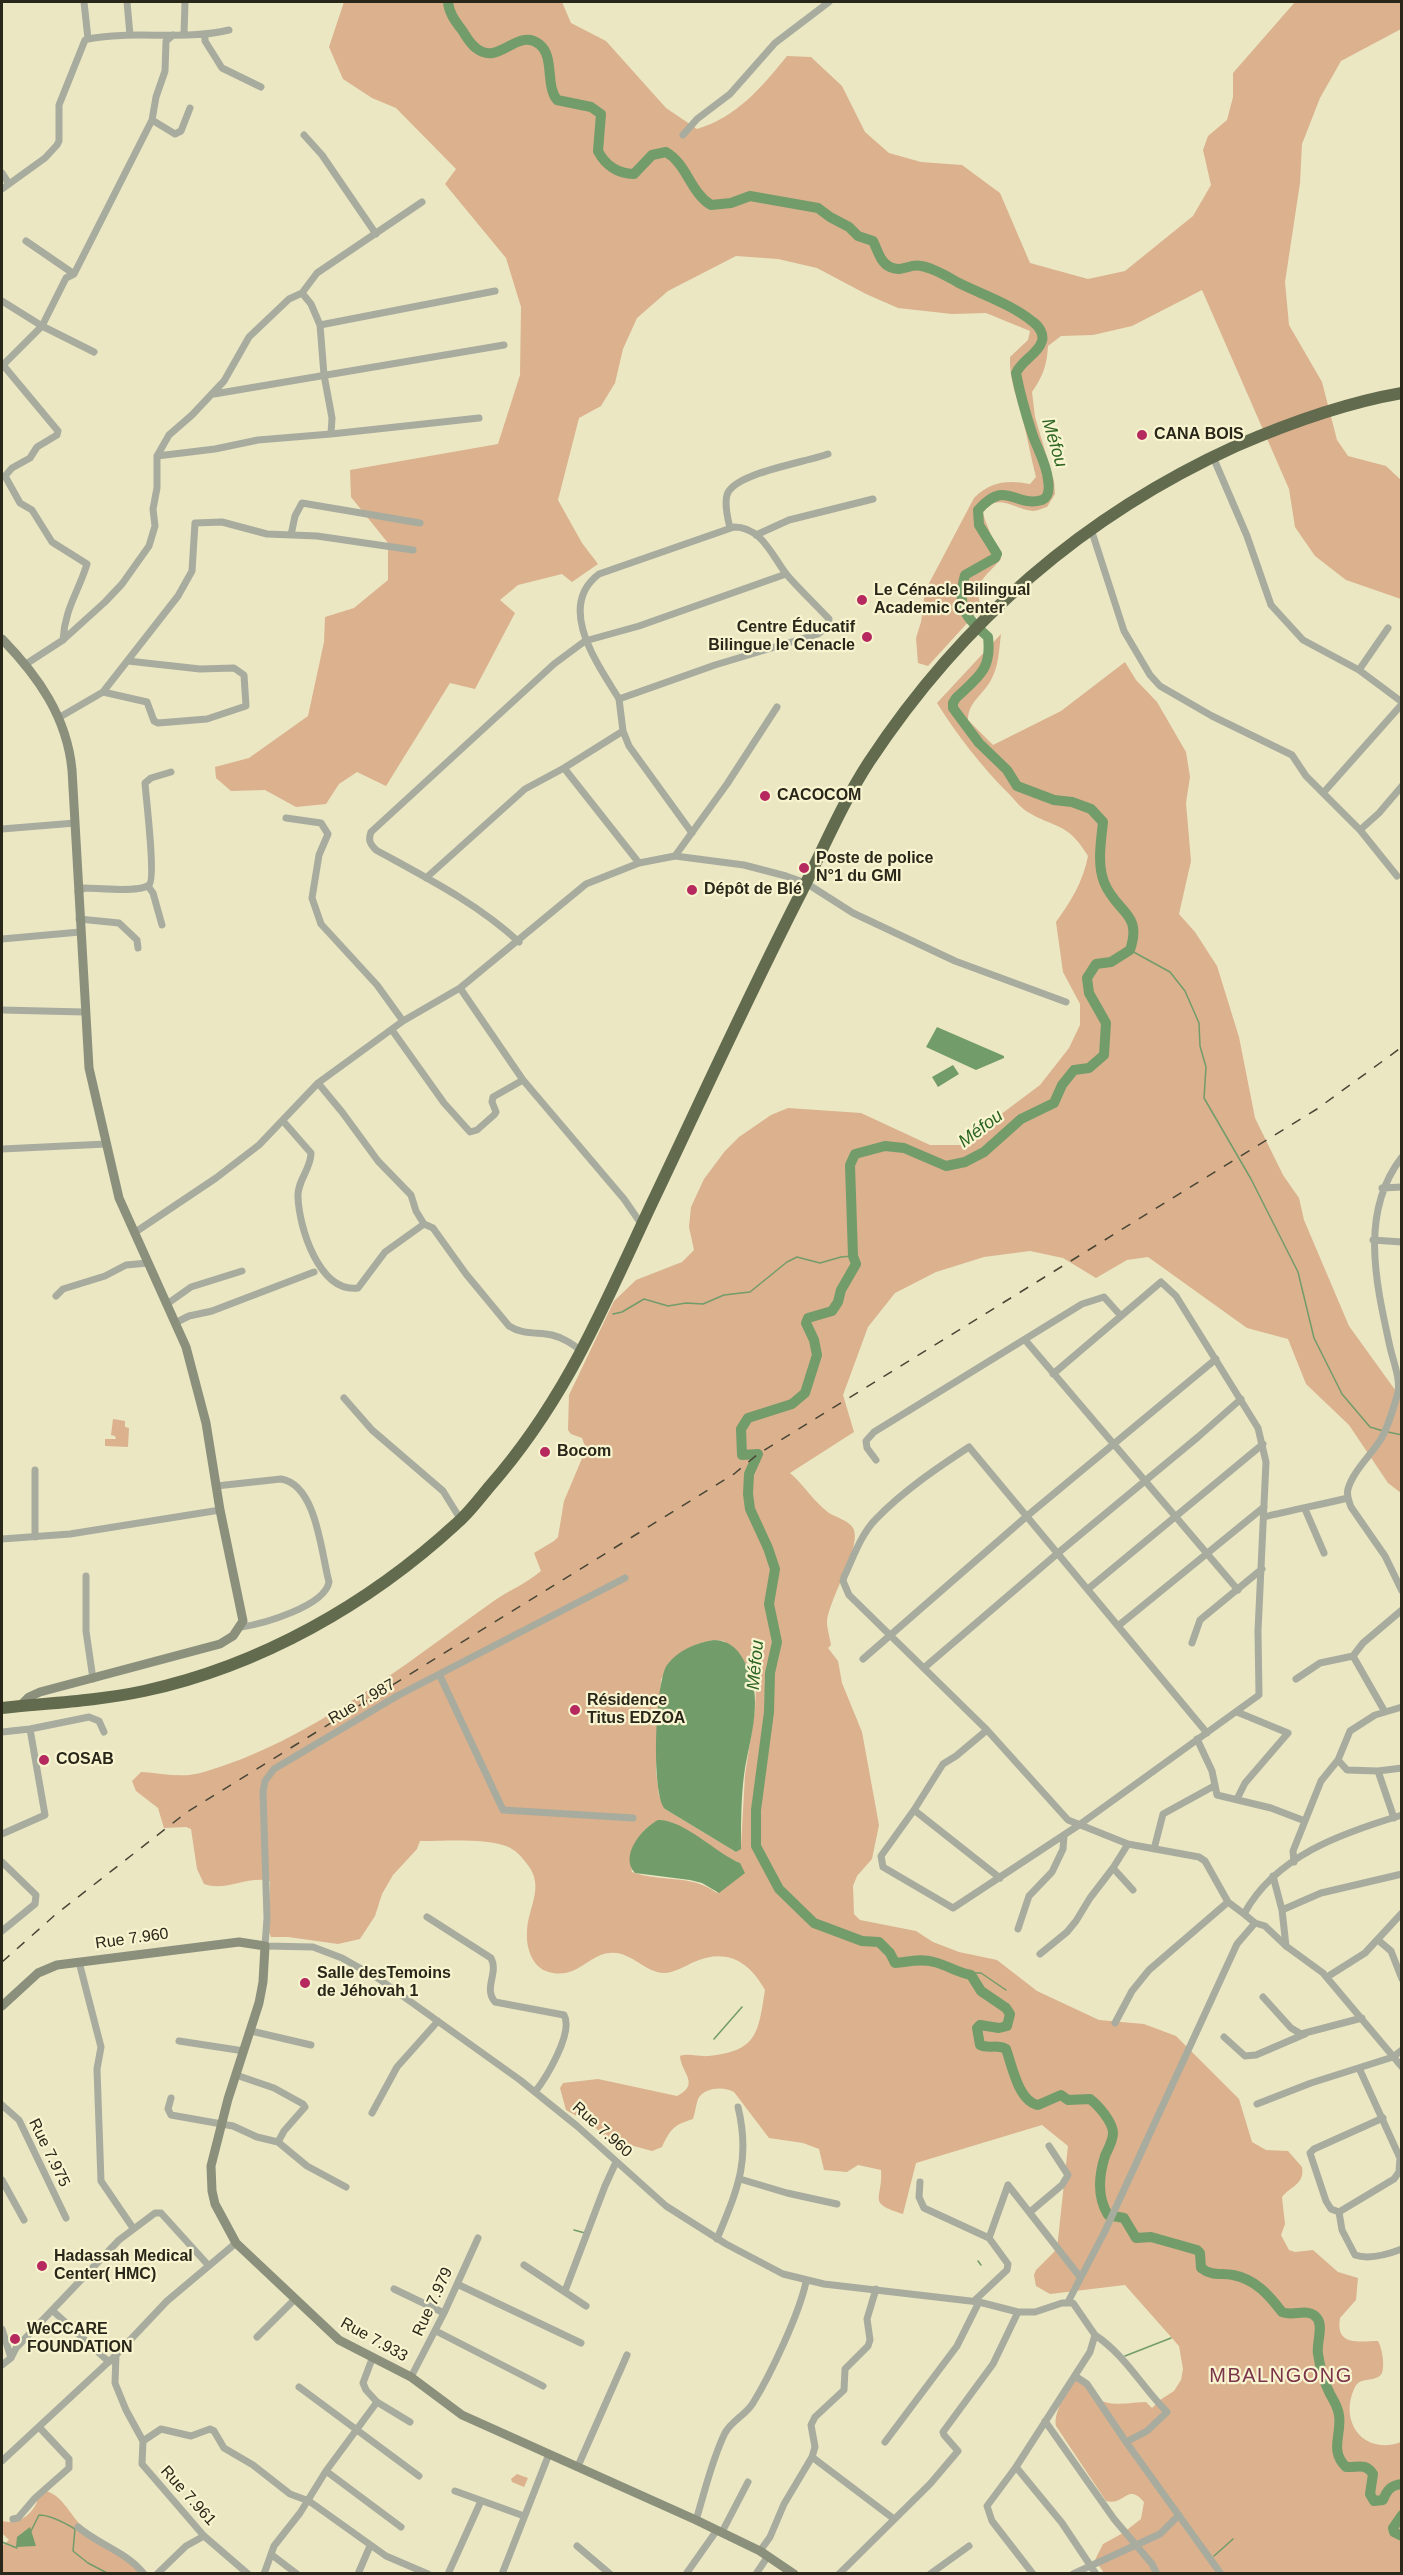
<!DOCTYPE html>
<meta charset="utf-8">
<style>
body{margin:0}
#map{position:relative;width:1403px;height:2575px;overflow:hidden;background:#ebe7c3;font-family:Arial,sans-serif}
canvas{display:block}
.frame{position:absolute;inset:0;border:3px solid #29271a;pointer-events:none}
</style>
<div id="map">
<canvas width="1403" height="2575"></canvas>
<div class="frame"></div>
</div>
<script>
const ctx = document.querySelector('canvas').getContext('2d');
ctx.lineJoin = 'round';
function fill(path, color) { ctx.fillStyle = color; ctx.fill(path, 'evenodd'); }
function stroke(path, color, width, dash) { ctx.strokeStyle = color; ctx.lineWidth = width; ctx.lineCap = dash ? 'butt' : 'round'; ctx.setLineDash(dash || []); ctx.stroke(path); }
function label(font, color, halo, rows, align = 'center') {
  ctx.font = font + ' Arial,sans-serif'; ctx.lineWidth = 4.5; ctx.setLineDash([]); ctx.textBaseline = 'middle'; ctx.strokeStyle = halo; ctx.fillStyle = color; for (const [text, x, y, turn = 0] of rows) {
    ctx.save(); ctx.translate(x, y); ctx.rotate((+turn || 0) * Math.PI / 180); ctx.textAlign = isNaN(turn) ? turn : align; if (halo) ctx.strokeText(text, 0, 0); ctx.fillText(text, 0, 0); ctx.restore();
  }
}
const green = new Path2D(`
 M344,2h218l9,21 35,18 60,67 31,21c40,-12 65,-42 90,-73l24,1 31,29 23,46 24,21 32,9 41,3 38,28 30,70 58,16 37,-8 68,-55 18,-31 -8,-35 5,-14 19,-16 6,-23v-24l62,-71h106v27l-60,32 -21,37 -18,46 -2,39 -15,99 4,43 33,57 15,58 11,16 38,10 15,14v119l-55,-19 -31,-24 -20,-29 -6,-38 -87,-199 -70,36 -39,9 -32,1 -13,10c-1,19 -5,30 -16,46l3,25 19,64 1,13 -8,13c-4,1 -10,4 -14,4 -19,-2 -37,-20 -50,2l2,7 16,39c-17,20 -27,21 -20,49l-53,58 -10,-3 -2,-25 5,-16 4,-31 49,-93c17,-17 34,-18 56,-14l6,-7c-5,-19 -8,-37 -13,-56 -5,-22 -14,-40 -13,-64l18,-17 2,-9 -44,-18 -34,1 -54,-6 -32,-14 -49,-26 -39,-9 -42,-3 -68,35 -31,27 -14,31 -8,34 -14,23 -22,12 -21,82 24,43 16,21 -26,18 -10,-8 -44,11 -18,15 15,13 -40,76 -25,-6 -64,103 -29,-14 -18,12 -13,20 -30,3 -31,-17 -34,1 -15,-13 -1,-11 34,-9 59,-42 16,-74 1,-25 29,-9 34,-28v-37l-37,-46 -1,-27 148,-26 22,-69 1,-68 -15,-49 -61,-74 11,-15 -60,-61 -24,-10 -29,-19 -14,-32z
 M1001,634c-2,15 -2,32 -10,46 -8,15 -23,22 -23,40l25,25 68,-34 64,-49 11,18 21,22 29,50 4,25 -4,26 5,58 -12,53 16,18 22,34 22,71 16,81 28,57 16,23 5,22 45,106 49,68 3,-1v100l-13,-10 -39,-58 -43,-41 -18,-45 -41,-11 -99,-71 -21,3 -31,18 -33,-20 -33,-7 -46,6 -48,15 -41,21 -27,34 -25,68 11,37 -64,41c14,12 24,29 39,40 8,5 19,7 24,15 10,18 -24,70 -26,94 0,7 3,16 4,23l-3,3 10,13 4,22 20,49 17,93 -7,34 -15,17 -4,10 1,28 6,6 56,11 17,11 26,10 38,8 40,31 62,29 45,4 32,12 63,63 13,43 14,8 22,1 14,16c3,17 -11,19 -20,30l3,27 -4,11 8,15 6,2 18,-2 25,22 20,6 -2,22 -16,18c-5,29 20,23 38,23 4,7 7,24 4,32 -5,10 -22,3 -27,14 -17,34 8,69 46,55v131h-297l-9,-13 8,-16 20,-11 18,-14 3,-17c-17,-20 -19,4 -38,-1l-50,-75c-3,-13 12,-37 18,-49l6,1c22,32 29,26 66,24l6,6 8,-8 14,-9 7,-11 2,-11 -4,-23 -54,-61 -75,9 -14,-8 -2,-11 2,-5 21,-21 11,-103 -26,-21 -126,38 -13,51c-37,-12 -20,-13 -22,-44l-23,-5 -11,7 -23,-2 -5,-21 -16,-6 -34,-5 -35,-46c-10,-6 -30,-5 -36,7 -2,6 -3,14 -5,20 -19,6 -22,9 -31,28l-10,4 -44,-12 -17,-15 -25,-14 -6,-22 3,-5 35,-4 79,17c24,-12 4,-23 3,-40 9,-3 19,1 28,0 50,-5 50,-23 57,-66 -16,-29 -39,-42 -71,-28 -9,4 -20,11 -30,11 -19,0 -33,-22 -54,-20 -22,1 -34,29 -64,18 -14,-5 -20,-24 -19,-38 0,-25 19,-46 0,-69 -6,-8 -11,-14 -21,-18 -22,-8 -62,-5 -86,-5l-3,8 -24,26 -11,19 -7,22 -15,23 -22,5 -50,-7h-17l-2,-5 1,-51c-22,-6 -44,11 -66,3l-7,-15 -6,-40 -5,-2 -22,1 -6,-20 -22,-17 -4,-10 9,-9c22,1 41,7 63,0 104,-30 200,-107 287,-169 16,-12 35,-19 50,-32l-7,-18 20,-12 4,-4 6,-36 22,-52 -4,-11 -11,-4 -3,-4 1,-35 45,-94 22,-21 46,-18 12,-12 -5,-23 2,-20 13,-28 21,-28 14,-14 32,-22 17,-7 73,5 69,32h30l80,-60 29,-37 11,-23v-21l-17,-32 -7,-50c15,-21 27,-40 32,-66 -21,-35 -33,-27 -62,-45 -6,-4 -12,-12 -17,-17 -27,-27 -52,-59 -72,-91zM714,1640l10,1 24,25 8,21 -1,23 -10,65 -4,71 -5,6 -71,-43 -6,-14 -3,-24 5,-92 19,-26 18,-9zM661,1820c30,6 51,32 79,43l-23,30c-28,-20 -55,-10 -85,-21 -3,-21 8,-46 29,-52z
 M113,1419l12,2v6l4,1 -1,19 -23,-1v-7h11l-1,-3 -4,-1z
 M517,2474l11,4 -4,9 -12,-5 -1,-3z
 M42,2490c20,3 27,24 40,36 21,18 47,24 62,47h-142v-27l7,-6 -7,-7v-12c15,4 29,-5 35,-19v-10z`);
const water = new Path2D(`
 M937,1027l67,29v2l-28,12 -50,-23z
 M953,1065l6,9 -21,13 -6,-10z
 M714,1640c15,1 22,7 29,19 23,37 7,76 1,116 -3,25 -3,49 -3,74l-5,3 -71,-43c-14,-15 -10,-127 2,-144 11,-15 29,-22 47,-25z
 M658,1820c25,-1 58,33 82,43l5,10 -26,20 -17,-10 -12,-3 -55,-7c-16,-17 7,-45 23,-53z
 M30,2527l6,19 -20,1 1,-10z`);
const stream = new Path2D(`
 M1130,950l40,22 15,19 14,32 1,23 6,21 -2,31 47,81 47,93 16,66 28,56 28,33 13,4
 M613,1314l9,-2 22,-13 24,7 18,-3 17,1 21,-9 26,-3 37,-30 10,-5 23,6 21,-6 12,-1
 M1388,1432l14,3
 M975,1973h6l25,17
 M714,2039l28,-32
 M574,2230l11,3
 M978,2261l3,4
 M1125,2356l46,-18
 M31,2531l8,-16c12,0 26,8 36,14l-2,22 15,12 21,11
 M2,2542l15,6
 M1214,2556l19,-17`);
const river = new Path2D(`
 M448,2c1,11 7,19 14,28 4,6 8,14 14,18 23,19 41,-21 63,-4 16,12 6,41 18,56l34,7 10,7 -3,37c7,14 20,23 36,23l18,-19 14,-3c21,12 24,40 45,53l20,-2 19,-7 68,12 12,9 19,10 9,9 15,5c5,10 7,21 17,26 12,6 20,-4 31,-1 13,2 27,11 38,17 24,12 54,22 74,39 6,4 11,12 9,19 -4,13 -20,19 -26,32 4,21 10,42 17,63 5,14 14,29 15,44 1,6 2,17 -6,20 -29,8 -35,-22 -64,10l1,15 18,29 -2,4 -30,17c-9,33 0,41 23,62 4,33 -10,40 -32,61l-3,5v5l26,35 28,27 10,16 37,14 18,2 19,7 12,13c-2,19 -6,42 1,60 12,31 39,30 26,68l-19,12 -15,2 -9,14 2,15 17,30 -2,32 -15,13 -15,2 -12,15 -8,18 -33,16 -37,33 -19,10 -19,4 -42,-18 -19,-2 -30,8 -5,11 3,91 3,8 -15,26 -3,12 -6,9 -24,7 -2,5 8,17 3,15 -12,38 -13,11 -44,14 -7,11 1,26 16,-1 -9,20 -1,20 2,15 18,39 7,21 -6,35 8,38 -7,31 -1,39 -13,98v36l23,43 35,34 48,18 17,1 11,11 5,10c13,-1 25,-5 39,-1 13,3 24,11 37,13l10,16 25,17 4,6 -3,12 -8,2 -19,-3 -3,3 3,17c8,4 18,-1 26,4 6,16 12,52 32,56l23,-10 7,5 22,-1c8,6 23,23 23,34 0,8 -5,16 -8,23 -6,19 -8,41 3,59l16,3 12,20 15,-1 46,13 3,3 1,15c11,8 19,5 32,7 22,4 36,20 49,37 11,5 27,-5 35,6 7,9 -1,25 1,36 2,13 6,28 12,40 4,7 8,13 9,21 3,20 -10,35 7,52 11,1 19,-5 27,7l-3,20 4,7 9,-1c4,-10 8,-15 19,-16
 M1402,2515l-9,13 1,4 8,4`);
const street = new Path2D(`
 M127,2l3,33
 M184,34l1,-32
 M205,36v5l17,27 39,19
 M88,39c47,-9 95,2 141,-9
 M152,120l23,14 6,-3 9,-23
 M304,135l18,20 54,79
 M683,135l14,-16 33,-25 45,-51 54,-41
 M2,173l7,11
 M2,189l43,-31 12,-13 2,-4v-36l26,-65 3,-1 -4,-37
 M74,274l78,-154 4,-23 9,-26 1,-30 7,-6
 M2,301l40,25 24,-48 8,-4 -48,-33
 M320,325l175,-34
 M3,365l55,66 -1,4 -20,12 -7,11 -18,10 -7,8 15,27 12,7 20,32 35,22c-9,29 -22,44 -24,76
 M2,366l40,-40 52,26
 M214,394l290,-49
 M331,434l148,-16
 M157,456l58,-7 43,-9 73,-6 1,-16 -8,-43 -4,-50 -9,-21 -9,-11
 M1213,457l34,79 24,69 32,35 56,30 43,32
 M734,527c28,0 38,29 53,48 13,15 28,29 42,44l-1,8 -10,7 -103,31 -96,34c-20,-33 -64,-92 -20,-125z
 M730,528c-2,-9 -6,-23 -3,-33 6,-22 80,-33 101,-41
 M1091,529l33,102 26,44 10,11 52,30 80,39 14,21 54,54 37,46
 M291,535l4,-19 7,-13 118,20
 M756,535l33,-15 84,-21
 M26,664l37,-24 42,-38 17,-18 27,-38 6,-20 -2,-17 4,-21v-32l12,-21 23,-20 32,-34 25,-44 40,-38 13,-6 15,-20 105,-71
 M1359,670l29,-42
 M103,692l44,10 7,19 4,2 49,-4 39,-13 -2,-31 -10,-7 -34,1 -72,-8
 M60,717l43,-25 75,-96 14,-25 3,-48 27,-1 45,12 50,2 96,14
 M623,731l6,15 63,87
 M564,768l75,95
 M1324,792l78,-88
 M286,818l35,5 7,11 -9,21 -7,43 9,26 56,61 26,36
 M2,829l73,-6
 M1360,830l19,-17 23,-27
 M675,856l52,-72 50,-77
 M426,878l99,-89 39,-21 59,-37 -4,-32
 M148,886l5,7 9,32
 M78,892l6,-4c14,0 55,5 65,-3 7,-6 -3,-87 -4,-102l6,-5 20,-6
 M79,919l40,4 18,17 1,8
 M2,939l78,-7
 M519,942c-42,-39 -94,-65 -143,-92 -6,-6 -8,-10 -5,-18l183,-168 31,-23 54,-15 147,-52
 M460,988l63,92 101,119 18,26
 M2,1010l82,2
 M392,1030l52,73 26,29 7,-2 17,-15 2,-3 -4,-10 1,-5 30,-17
 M318,1083l24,29 36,49 33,34 5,16 8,13 9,4 33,46 43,52c14,9 27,6 43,9 12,3 20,9 30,16
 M283,1121l28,32c0,16 -14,28 -13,44 1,30 21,96 60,91l27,-36 39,-28
 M2,1149l104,-5
 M1402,1157c-43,55 -26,126 -12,190 3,14 12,35 7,49 -4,14 -9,31 -16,43 -10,16 -28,32 -33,50 -2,7 1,12 3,18l34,49 17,35
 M1382,1188l20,-1
 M134,1233l82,-55 43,-33 59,-62 85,-62 57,-33 126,-104 53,-21 36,-7 69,9 42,11 20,7 47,30 102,48 111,41
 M1373,1240l29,2
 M56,1296l7,-7 42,-13 21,-11 22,-2
 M167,1304l24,-17 51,-16
 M175,1323l14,-7 23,-5 102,-39
 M1026,1341l212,249
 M344,1398l28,32 71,61 18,29
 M876,1460l-9,-12 -1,-7 8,-9 208,-128 22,-7 17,19
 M35,1470v67
 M216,1486l65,-7c36,6 40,74 48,103 -4,24 -66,42 -88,45
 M1305,1509l19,44
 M1264,1517c28,-7 55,-12 84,-19
 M2,1539l68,-5 150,-24
 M86,1576v55l7,48
 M625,1578l-228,118 -123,73 -9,12 -2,11 4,126 -2,28 48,1 29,11 37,21 141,101 57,46 89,80 60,38 57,30 41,10 155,18 39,10h17l27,-9h11l22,32 -5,17 -74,115 -29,39 5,15 41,53
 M1088,1589l175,-145
 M1118,1626l146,-119
 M1192,1643l8,-23 62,-51
 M1353,1656l32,56
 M863,1659l164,-143 189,-157
 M925,1667l133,-114 140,-116 43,-38
 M440,1676l63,134 130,8
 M1296,1679l24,-16 33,-7 10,-13 39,-33
 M987,1730l-31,26 -13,8 -29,46 -33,46 2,11 70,41 126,-83 180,-130 -1,-64 8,-169 -8,-34 -82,-132 -15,-14 -108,92
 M2,1732l28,-3 59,-12 10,4 5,11
 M1207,1733l-238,-286c-32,21 -66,44 -93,72 -15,15 -23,39 -32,58l-1,4 6,14 138,135 81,90 60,24 71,13 6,4 23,41 16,12
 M1197,1739l15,32 5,24 54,13 34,13
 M1338,1760l9,10 31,1 24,-3
 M1378,1771l16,47
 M1237,1799l8,-16 43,-50 -51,-21
 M914,1810l86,68
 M1402,1815c-60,18 -127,41 -158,99l11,9 10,3 21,20 37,27 79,94
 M2,1834l43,-19 -15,-86
 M1154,1849l9,-35 51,-28
 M2,1862l34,33 -1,9 -33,27
 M1294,1862l-1,-11 28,-70 17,-21 12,-29 25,-16 27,-8
 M1113,1868l20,22
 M1273,1876l9,34 4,36
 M1282,1910l39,-17 81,-19
 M427,1917l64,41c8,15 -8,30 4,44l69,13c10,17 -18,63 -29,77
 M1018,1929l11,-33 23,-24 11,-23 1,-13
 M1378,1940l13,11 11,28
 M1040,1954l27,-22 9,-11 14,-23 23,-30 15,-24
 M79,1962l22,85 -4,22 4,112 32,47
 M1327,1977l38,-24 37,-40
 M1263,1997l28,31 10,6 61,-16
 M1115,2023l17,-32 17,-21 79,-68
 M251,2031l60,14
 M1224,2037l21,19 11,-1 49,-21
 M179,2041l65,10
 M236,2075l38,13 29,16 2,3 -21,24 -6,11
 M171,2098l-3,11 3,6 62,11 24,11 21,5 29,24 39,21
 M1257,2104l54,-21 82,-26 9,-7
 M2,2105l17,15 47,98
 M372,2113l25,-46 41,-46
 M740,2179l47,14 50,11
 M2,2180l22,40
 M920,2182l-1,15 5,11 65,30 19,26 -1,6 -33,31
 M1008,2185l72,92
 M1030,2212l32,-27 6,-10 -19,-29
 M1339,2212l55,-33 5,-7 1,-14 -41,-90
 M1339,2212l-8,-3 -5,-8 -16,-48 4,-4 69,-31
 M1339,2212l3,18 13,25c14,5 34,-1 47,-6
 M989,2238l19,-53
 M717,2239c20,-49 34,-78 21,-132
 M524,2265l62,41
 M457,2284l124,59
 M394,2289l50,24
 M565,2291l40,-105 11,-24
 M1068,2302l37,-71 132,-287 18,-21
 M53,2311l56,51
 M2,2329l9,29 5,-10 103,-108 36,-27h6l48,53
 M436,2331l107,55
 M1095,2335c30,20 47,52 72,77l-20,19 -21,11 95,132
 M257,2337l38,-38
 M116,2355l-1,28 11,27 17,31 -1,23 62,72 44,38
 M2,2365l9,-7
 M1075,2376l12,8 39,58
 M411,2377l33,-64 34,-75
 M299,2387l120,89
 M377,2402l33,20
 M1045,2421l69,98 38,45 5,10
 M143,2441l18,-12 30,7 19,-7 4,2 10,17 29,17 37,29 19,7 77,55 42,18
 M885,2442l72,-96 22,-44
 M812,2457l82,62
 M2,2461l114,-106 51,-54 69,-58
 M578,2466l49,-111
 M1016,2467l46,56 34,51
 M326,2471l75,56
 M455,2491l69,25
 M13,2519l5,-1 17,-20 34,-30v-9l-30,-32
 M696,2520c9,-29 16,-61 29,-87 7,-13 21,-18 28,-30 18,-29 46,-89 53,-121
 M78,2527c21,18 49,25 66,47
 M722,2532l26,-50
 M577,2546l33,28
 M760,2551l10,-14 14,-33 28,-47 3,-10 -4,-22 4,-8 29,-27 1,-21 23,-23 2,-6 -3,-21 9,-30
 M272,2555l25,19
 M157,2574l29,-28 18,-10
 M264,2574l10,-28 26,-33 26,-42 51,-69 -11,-12 -3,-7 9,-24
 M358,2574l12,-28
 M448,2574l33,-73
 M502,2574l47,-120
 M686,2574l31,-44
 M756,2574l12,-18
 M839,2574l91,-90 28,-33 -14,-16 -1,-3 50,-68 25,-52
 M930,2574l39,-28
 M1073,2574l87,-40 19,-19`);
const secondary = new Path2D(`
 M2,639c36,37 65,78 70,131l17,298 30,130 67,149 20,76 14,87 23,111 -10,15 -13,8 -180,48 -11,5 -9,9
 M2,2006l36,-33 19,-8 182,-23 26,4 -2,36 -4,21 -31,96 -17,67 1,25 3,13 21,39 103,97 72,37 51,38 234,105 64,31 34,23`);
const highway = new Path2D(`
 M2,1708c47,-5 95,-7 142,-17 116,-25 225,-87 312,-167 13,-11 23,-25 34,-38 77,-88 113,-179 162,-283 50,-105 98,-211 151,-314 21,-42 40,-87 66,-127 93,-141 213,-246 367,-316 53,-23 108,-43 166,-53`);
const rail = new Path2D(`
 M2,1962l53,-47 132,-103 547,-338 24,-20 559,-345 85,-62`);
const markers = [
 [1142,435,6,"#b5295f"],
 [862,600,6,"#b5295f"],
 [867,637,6,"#b5295f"],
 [765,796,6,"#b5295f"],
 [804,868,6,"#b5295f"],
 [692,890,6,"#b5295f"],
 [545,1452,6,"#b5295f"],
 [575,1710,6,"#b5295f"],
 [44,1760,6,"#b5295f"],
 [305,1983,6,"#b5295f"],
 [42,2266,6,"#b5295f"],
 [15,2339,6,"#b5295f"]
];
const poiNames = [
 ["CANA BOIS",1154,435],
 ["Le Cénacle Bilingual",874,591],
 ["Academic Center",874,609],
 ["Centre Éducatif",855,628,"right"],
 ["Bilingue le Cenacle",855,646,"right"],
 ["CACOCOM",777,796],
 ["Poste de police",816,859],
 ["N°1 du GMI",816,877],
 ["Dépôt de Blé",704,890],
 ["Bocom",557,1452],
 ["Résidence",587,1701],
 ["Titus EDZOA",587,1719],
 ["COSAB",56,1760],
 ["Salle desTemoins",317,1974],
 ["de Jéhovah 1",317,1992],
 ["Hadassah Medical",54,2257],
 ["Center( HMC)",54,2275],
 ["WeCCARE",27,2330],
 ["FOUNDATION",27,2348]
];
const streetNames = [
 ["Rue 7.987",362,1702,-30],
 ["Rue 7.960",132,1939,-8],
 ["Rue 7.960",602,2130,42],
 ["Rue 7.975",49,2153,64],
 ["Rue 7.979",433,2302,-65],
 ["Rue 7.933",374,2340,29],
 ["Rue 7.961",188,2496,48]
];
const waterNames = [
 ["Méfou",1054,443,73],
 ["Méfou",981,1129,-37],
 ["Méfou",756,1665,-85]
];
const quarterNames = [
 ["MBALNGONG",1281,2376]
];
fill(green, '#dbb18e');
fill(water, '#729c6a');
stroke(stream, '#729c6a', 1.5);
stroke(river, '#729c6a', 10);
stroke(street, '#a8ac9e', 7);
stroke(secondary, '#8a907b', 9);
stroke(highway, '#626b4d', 12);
stroke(rail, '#494636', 1.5, [10, 10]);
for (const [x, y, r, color] of markers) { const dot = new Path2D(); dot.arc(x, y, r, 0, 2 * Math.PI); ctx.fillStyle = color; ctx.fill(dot); stroke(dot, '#f9f4d0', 2); }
label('bold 16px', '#29271a', '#f9f4d0', poiNames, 'left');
label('16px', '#29271a', '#f9f4d0', streetNames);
label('italic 18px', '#2d6522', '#f9f4d0', waterNames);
ctx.letterSpacing = '1.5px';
label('20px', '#7b354b', '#f9f4d0', quarterNames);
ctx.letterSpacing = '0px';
</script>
